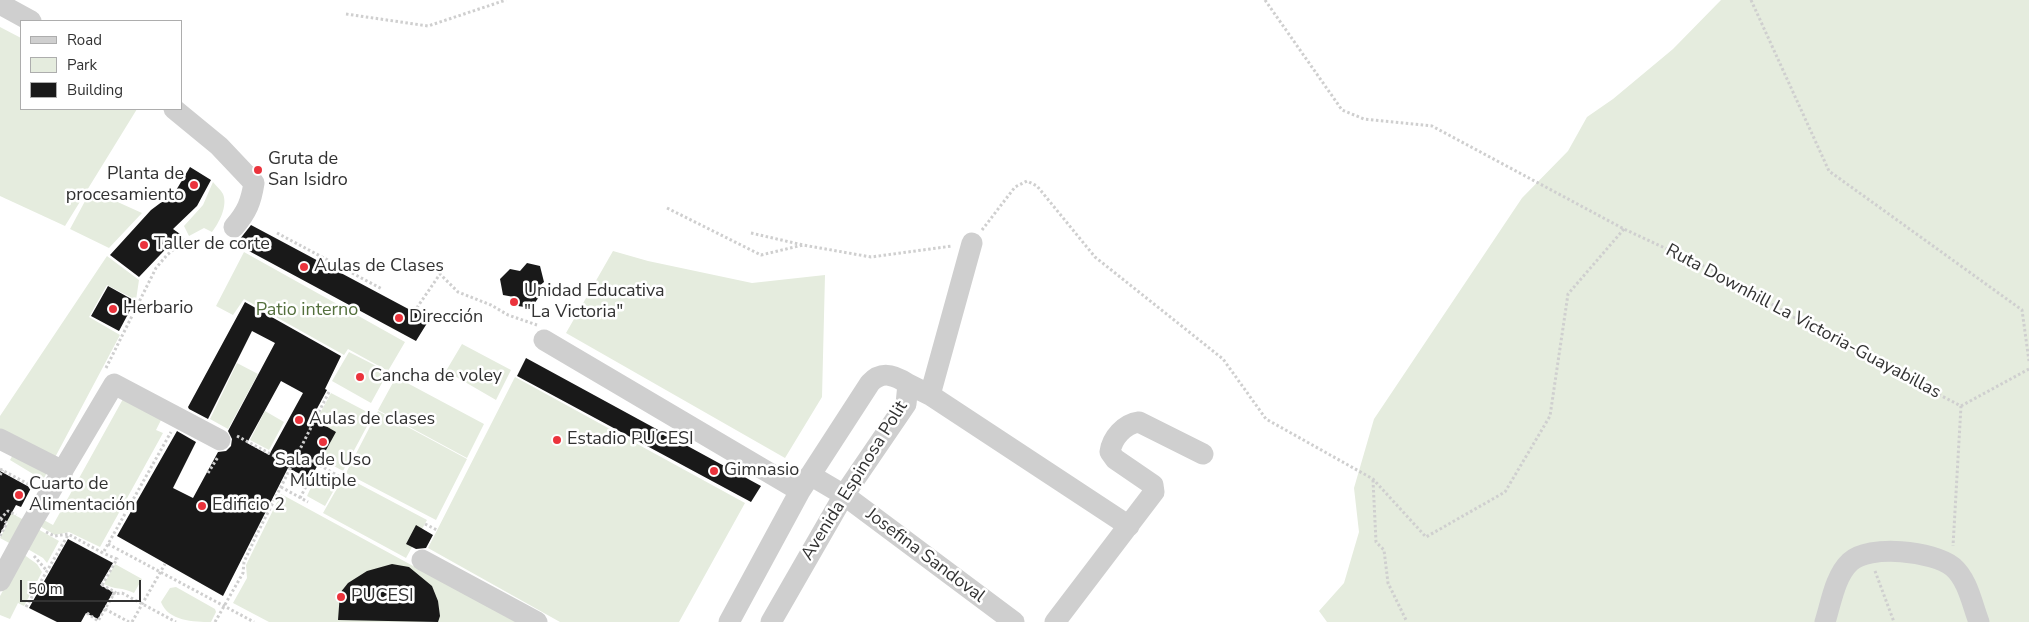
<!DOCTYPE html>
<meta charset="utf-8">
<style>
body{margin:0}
#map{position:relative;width:2029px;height:622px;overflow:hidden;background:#fff;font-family:"Nunito Sans",sans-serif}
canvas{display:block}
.legend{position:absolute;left:20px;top:20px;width:162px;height:90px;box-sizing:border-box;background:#fff;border:1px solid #adadad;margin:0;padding:6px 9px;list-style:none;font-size:15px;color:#323232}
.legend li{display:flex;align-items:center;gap:10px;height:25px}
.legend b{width:25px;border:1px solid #adadad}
.scale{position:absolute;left:20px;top:580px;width:121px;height:22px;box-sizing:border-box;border:2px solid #323232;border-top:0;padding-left:6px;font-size:15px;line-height:18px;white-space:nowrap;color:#323232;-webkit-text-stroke:4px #fff;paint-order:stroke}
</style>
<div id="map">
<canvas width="2029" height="622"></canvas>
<ul class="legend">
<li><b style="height:6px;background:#cfcfcf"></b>Road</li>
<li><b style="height:14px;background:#e5ecde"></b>Park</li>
<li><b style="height:14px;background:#191919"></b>Building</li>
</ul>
<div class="scale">50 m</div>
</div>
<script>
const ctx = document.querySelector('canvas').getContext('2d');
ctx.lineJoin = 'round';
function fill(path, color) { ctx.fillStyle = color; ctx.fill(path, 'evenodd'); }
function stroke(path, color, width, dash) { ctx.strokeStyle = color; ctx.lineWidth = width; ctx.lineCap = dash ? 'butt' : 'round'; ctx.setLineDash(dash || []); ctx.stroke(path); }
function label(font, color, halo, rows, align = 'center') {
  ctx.font = font + ' "Nunito Sans",sans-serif'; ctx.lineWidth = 5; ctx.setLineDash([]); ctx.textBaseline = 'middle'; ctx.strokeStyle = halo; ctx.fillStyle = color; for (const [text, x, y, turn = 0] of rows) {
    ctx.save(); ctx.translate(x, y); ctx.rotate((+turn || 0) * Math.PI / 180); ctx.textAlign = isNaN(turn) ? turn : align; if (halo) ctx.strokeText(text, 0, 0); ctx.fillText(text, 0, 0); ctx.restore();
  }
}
const green = new Path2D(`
 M1721,0h308v622h-702l-8,-11 25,-28 15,-51 -5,-44 20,-69 148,-221 46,-47 19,-34 26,-18 60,-50z
 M0,27l21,11v71h116l-72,117 -65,-30z
 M213,182c3,4 8,8 10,12 5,12 -4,29 -11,38l-8,-4 -15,8 -5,-10 19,-21z
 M91,190l51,23 -33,35 -39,-19z
 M613,251l35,10 104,22 73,-8 -3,122 -37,61 -219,-125z
 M244,252l161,90 -17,29 -40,-22 -4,6 -100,-56 -11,16 -17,-9z
 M107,256l32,24 -3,20 -29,-15 -18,32 31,18 -77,145 -33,-20 9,-16 -19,-11v-17z
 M462,344l49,26 -15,30 -50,-29z
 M349,352l39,20 -17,31 -39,-22z
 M237,363l21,11 -30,55 -18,-10z
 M396,377l88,47 -17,34 -89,-48z
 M515,377l230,126 -66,119h-119l-132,-74z
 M331,393l42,22 -30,56 -42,-23z
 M123,399l38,21 -5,10 7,3 -63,114 -31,-15 -14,3 -17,-10 4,-6 11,6z
 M265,411l19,11 -15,28 -19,-10z
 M378,411l89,48 -31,61 -90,-47z
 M344,476l83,44 -21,38 -83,-45z
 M333,477l6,4 -14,25 -18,-10 6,-13 3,1 3,-5 11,5z
 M281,494l235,128h-247l-36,-19 14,-25 -1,-13z
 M11,513l13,7 -13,24 -11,-6 8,-15 -7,-5z
 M36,528l23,13 -12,22 -4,-5 -17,-10z
 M23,554l14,10 5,8 -18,34 -6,-3 -8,16 -10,-4v-19z
 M115,564l27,15 -8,14c-11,-6 -20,-3 -30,-9z
 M176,587l39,22 1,3 -5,10c-17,0 -43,-1 -50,-20l9,-14z`);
const building = new Path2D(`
 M190,167l21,13 -14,26 -24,23 7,5 -41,43 -29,-22 41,-45 24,-18z
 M251,225l178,95 -13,21 -180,-97z
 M527,263l13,3 4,16 -7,6 2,9 -8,11 -13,-2 -4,-9 -11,-2 -3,-16 10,-10 10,2z
 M108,286l27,15 -16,30 -28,-15z
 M245,302l96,54 -16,33 2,1 -15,28 24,14 -26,47 -22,-11 -65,128 -106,-60 60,-105 19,11 -23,46 20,10 25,-46 8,-1 5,-5 1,-7 -4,-8 47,-88 -23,-12 -44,88 -19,-10 -1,-2zM281,381l22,12 -34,62 -22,-12z
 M526,358l235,128 -10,16 -234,-126z
 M0,471l31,17 -10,19 -5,-2 -16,29z
 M416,525l17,10 -7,13 -10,1 -10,-5z
 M68,539l45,24 -13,22 13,7 -15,27 -12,-6 -5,9h-24l-28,-14z
 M392,564l17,3 23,19 6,15 2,15 -2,6 -100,-2 2,-27 8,-10 19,-12z`);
const path = new Path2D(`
 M1265,0l77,110 22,9 68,7 192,103 103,48 91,55 143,74 -8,140
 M1751,0l78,171 193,139 7,51
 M346,14l82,12 78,-26
 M667,208l94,47 42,-10 68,12 81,-11
 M982,230l33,-43 12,-6 10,5 58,71 128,102 43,60 107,60 53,58 79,-45 45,-76 18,-122 56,-65
 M277,233l105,56
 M751,233l52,12
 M414,312l26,-38 18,18 33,13 17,10 29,10
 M106,368l50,-100 11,-13 19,-16
 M1961,406l68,-37
 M237,436l54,29
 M298,453l44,25
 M0,469l32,17
 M208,473l10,-16
 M0,475l3,-5
 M1373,480l3,62 8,8 4,33 19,39
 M281,487l27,15
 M300,498l10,-19
 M0,519l8,-8 8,4
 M425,524l12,6
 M46,532l9,4 13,-2 35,19 68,-121
 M0,536l7,-13 -6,-4
 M108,544l146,78
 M34,556l13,15
 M1875,571l19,51
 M102,585l15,-26 -14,-6
 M112,594l10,-1 54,29
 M26,607l42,-72
 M105,609l24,13
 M87,613l11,8 17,-29 -13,-7
 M132,622l33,-58
 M215,622l28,-49 1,-11 12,-26 74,-146`);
const minor = new Path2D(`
 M0,4l31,17
 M174,109l45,37 35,37c-3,19 -7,29 -20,44
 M544,340l256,151
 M908,384l22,11 199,131
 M930,395l42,-152
 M0,439l63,32
 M810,475l34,20 170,127
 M422,560l115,62
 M0,581l31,-57 83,-140 106,56
 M729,622l71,-131 70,-108c12,-13 25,-8 38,1l-2,20 -62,91 -73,127
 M1055,622l99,-130 -1,-7 -38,-26 -5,-7c2,-14 14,-28 29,-30l64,32
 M1825,622c6,-19 10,-46 25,-60 19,-18 83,-11 103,5 15,13 19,37 26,55`);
const markers = [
 [258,170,5,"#eb333c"],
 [194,185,5,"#eb333c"],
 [144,245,5,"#eb333c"],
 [304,267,5,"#eb333c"],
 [514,302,5,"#eb333c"],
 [113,309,5,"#eb333c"],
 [399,318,5,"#eb333c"],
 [360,377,5,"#eb333c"],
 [299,420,5,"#eb333c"],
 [557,440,5,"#eb333c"],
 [323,442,5,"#eb333c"],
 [714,471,5,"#eb333c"],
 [19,495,5,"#eb333c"],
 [202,506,5,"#eb333c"],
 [341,597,5,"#eb333c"]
];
const poiNames = [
 ["Gruta de",268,160],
 ["San Isidro",268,181],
 ["Planta de",184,175,"right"],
 ["procesamiento",184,196,"right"],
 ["Taller de corte",154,245],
 ["Aulas de Clases",314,267],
 ["Unidad Educativa",524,292],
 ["\"La Victoria\"",524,313],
 ["Herbario",123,309],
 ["Dirección",409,318],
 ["Cancha de voley",370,377],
 ["Aulas de clases",309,420],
 ["Estadio PUCESI",567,440],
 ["Sala de Uso",323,461,"center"],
 ["Múltiple",323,482,"center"],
 ["Gimnasio",724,471],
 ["Cuarto de",29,485],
 ["Alimentación",29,506],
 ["Edificio 2",212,506],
 ["PUCESI",351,597]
];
const parkNames = [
 ["Patio interno",307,311]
];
const streetNames = [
 ["Ruta Downhill La Victoria-Guayabillas",1803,322,28],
 ["Avenida Espinosa Polit",855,481,-58],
 ["Josefina Sandoval",925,556,37]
];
fill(green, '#e5ecde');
fill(building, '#191919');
stroke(path, '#cfcfcf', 3, [2.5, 2.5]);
stroke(minor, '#cfcfcf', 21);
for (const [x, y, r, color] of markers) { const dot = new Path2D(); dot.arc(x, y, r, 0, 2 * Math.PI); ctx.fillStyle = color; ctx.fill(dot); stroke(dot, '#fff', 2); }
label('18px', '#323232', '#fff', poiNames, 'left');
label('18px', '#54703d', '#fff', parkNames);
label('18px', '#323232', '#fff', streetNames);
</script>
